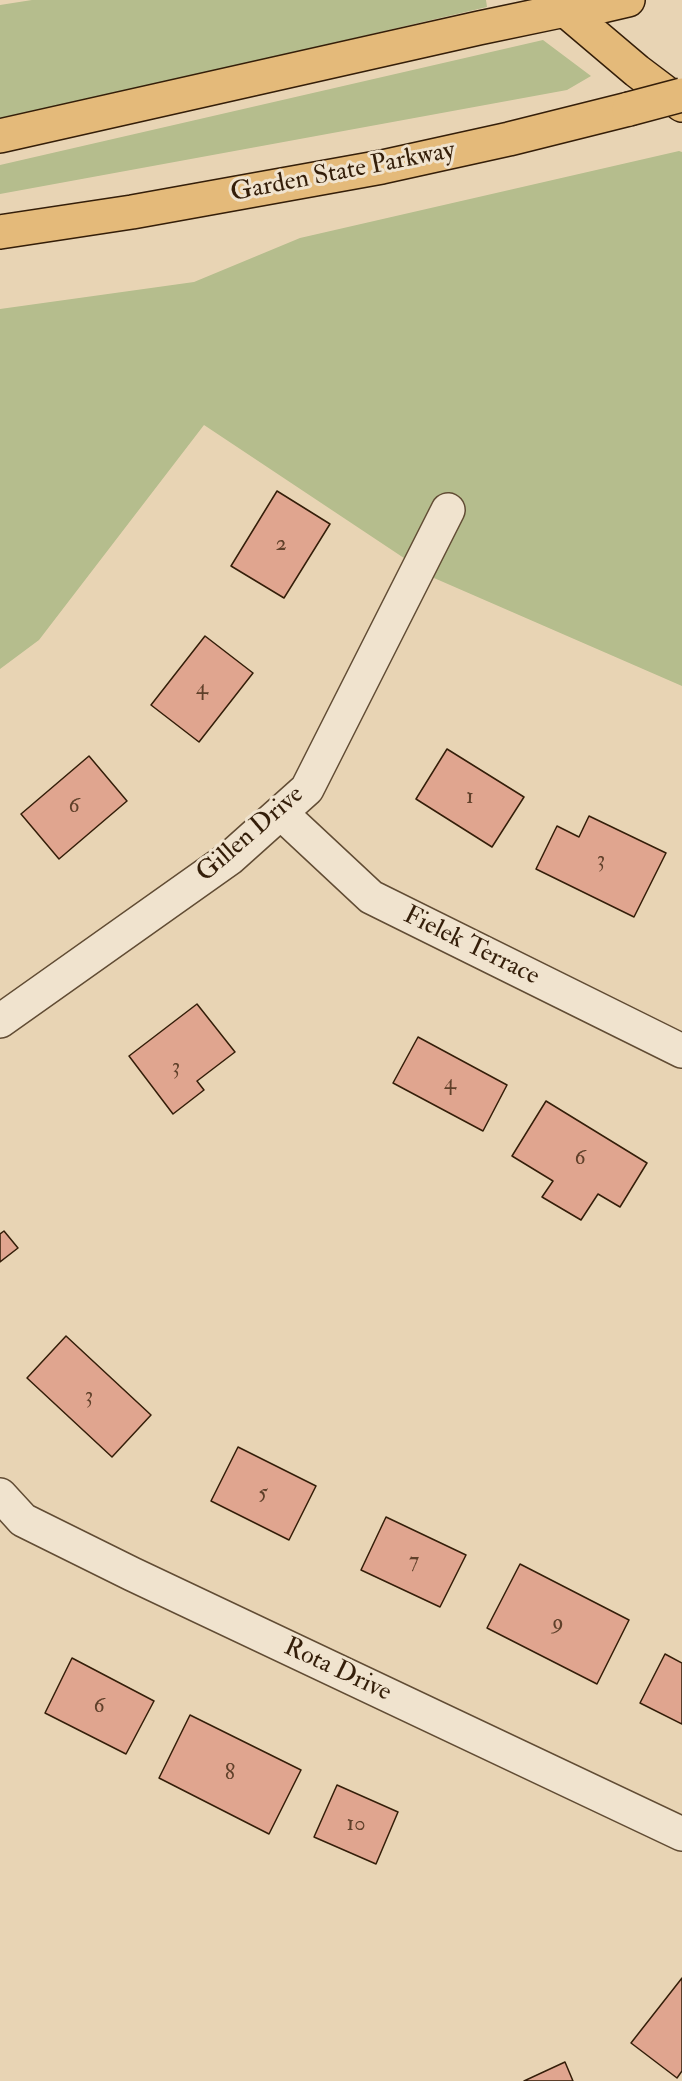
<!DOCTYPE html>
<style>
body{margin:0}
canvas{display:block;background:#e8d4b4}
</style>
<canvas width="682" height="2081"></canvas>
<script>
const ctx = document.querySelector('canvas').getContext('2d');
ctx.lineJoin = 'round';
function fill(path, color) { ctx.fillStyle = color; ctx.fill(path, 'evenodd'); }
function stroke(path, color, width, dash) { ctx.strokeStyle = color; ctx.lineWidth = width; ctx.lineCap = dash ? 'butt' : 'round'; ctx.setLineDash(dash || []); ctx.stroke(path); }
function label(font, color, halo, rows, align = 'center') {
  ctx.font = font + ' "IM FELL Double Pica",serif'; ctx.lineWidth = 6; ctx.setLineDash([]); ctx.textBaseline = 'middle'; ctx.strokeStyle = halo; ctx.fillStyle = color; for (const [text, x, y, turn = 0] of rows) {
    ctx.save(); ctx.translate(x, y); ctx.rotate((+turn || 0) * Math.PI / 180); ctx.textAlign = isNaN(turn) ? turn : align; if (halo) ctx.strokeText(text, 0, 0); ctx.fillText(text, 0, 0); ctx.restore();
  }
}
const green = new Path2D(`
 M32,0h454l1,7 -487,114v-116z
 M543,40l48,36 -24,14 -567,104v-29z
 M679,151l3,1v534l-248,-108 -230,-153 -165,215 -39,29v-360l194,-27 106,-44z`);
const building = new Path2D(`
 M277,491l53,33 -46,74 -53,-32z
 M205,636l48,37 -54,69 -48,-37z
 M447,749l77,48 -32,50 -76,-48z
 M89,756l38,45 -68,58 -38,-45z
 M589,816l77,37 -32,64 -98,-48 21,-43 22,11z
 M197,1004l38,48 -38,29 7,9 -31,24 -44,-58z
 M418,1037l89,48 -24,46 -90,-48z
 M546,1101l101,62 -27,44 -22,-13 -17,26 -39,-23 11,-16 -41,-25z
 M4,1231l14,17 -18,14v-28z
 M66,1336l85,79 -39,42 -85,-79z
 M238,1447l78,39 -27,54 -78,-39z
 M386,1517l80,38 -26,52 -79,-37z
 M520,1564l109,56 -32,64 -110,-56z
 M665,1654l17,9v61l-42,-21z
 M72,1658l82,43 -28,53 -81,-41z
 M190,1715l111,55 -32,64 -110,-56z
 M337,1785l61,27 -22,52 -62,-27z
 M682,1978v93l-5,7 -46,-35z
 M565,2062l8,19h-49z`);
const minor = new Path2D(`
 M281,813l90,84 311,154
 M0,1021l230,-163 77,-69 141,-279
 M0,1495l23,25 109,54 550,260`);
const highway = new Path2D(`
 M565,10l72,61 45,34
 M0,136l479,-108 86,-18 33,-3 30,-7
 M0,232l132,-20 250,-45 127,-28 120,-30`);
const highwayBridge = new Path2D(`
 M629,109l53,-14`);
const numberNames = [
 ["2",281,545],
 ["4",202,689],
 ["1",470,798],
 ["6",74,807],
 ["3",601,861],
 ["3",176,1068],
 ["4",450,1084],
 ["6",580,1159],
 ["3",89,1397],
 ["5",263,1494],
 ["7",414,1562],
 ["9",558,1624],
 ["6",99,1707],
 ["8",230,1774],
 ["10",356,1825]
];
const streetNames = [
 ["Garden State Parkway",343,173,-11],
 ["Gillen Drive",251,835,-41],
 ["Fielek Terrace",471,947,26],
 ["Rota Drive",337,1671,25]
];
fill(green, '#b5bd8d');
fill(building, '#e0a58f');
stroke(building, '#341e09', 1.5);
stroke(minor, '#614c34', 36);
stroke(highway, '#341e09', 36);
stroke(minor, '#f0e3ce', 33);
stroke(highway, '#e4ba7a', 33);
stroke(highwayBridge, '#341e09', 36, []);
stroke(highwayBridge, '#e4ba7a', 33);
label('22px', '#5f402a', null, numberNames);
label('26px', '#341e09', '#f0e3ce', streetNames);
</script>
